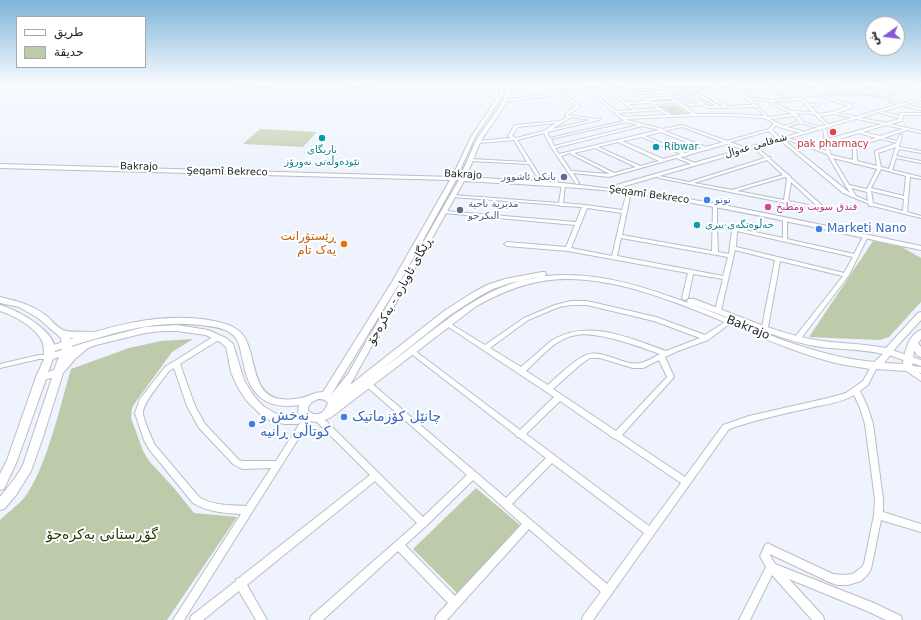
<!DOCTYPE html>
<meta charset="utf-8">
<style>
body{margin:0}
#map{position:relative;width:921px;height:620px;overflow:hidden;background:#eef3fd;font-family:"DejaVu Sans","Noto Naskh Arabic",sans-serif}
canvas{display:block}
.legend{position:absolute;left:16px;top:16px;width:130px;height:52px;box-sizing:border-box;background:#fff;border:1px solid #a7a8a9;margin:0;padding:5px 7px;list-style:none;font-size:12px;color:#242629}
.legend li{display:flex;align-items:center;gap:8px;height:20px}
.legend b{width:20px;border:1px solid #a7a8a9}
.north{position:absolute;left:865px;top:16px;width:40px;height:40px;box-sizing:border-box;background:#fff;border:1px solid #a7a8a9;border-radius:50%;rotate:256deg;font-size:11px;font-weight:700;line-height:16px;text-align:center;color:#242629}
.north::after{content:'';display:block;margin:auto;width:14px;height:18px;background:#855bd5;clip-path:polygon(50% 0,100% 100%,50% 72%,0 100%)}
</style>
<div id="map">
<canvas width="921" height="620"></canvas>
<ul class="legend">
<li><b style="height:5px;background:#fff"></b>طريق</li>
<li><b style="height:11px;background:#bdcbaa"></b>حديقة</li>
</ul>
<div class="north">ش</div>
</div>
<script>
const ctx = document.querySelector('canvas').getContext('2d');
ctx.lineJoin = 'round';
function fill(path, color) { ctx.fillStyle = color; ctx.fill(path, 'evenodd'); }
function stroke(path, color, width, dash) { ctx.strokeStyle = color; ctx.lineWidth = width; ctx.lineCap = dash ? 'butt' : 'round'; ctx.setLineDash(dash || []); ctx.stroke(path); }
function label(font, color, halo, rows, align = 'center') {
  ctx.font = font + ' "DejaVu Sans","Noto Naskh Arabic",sans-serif'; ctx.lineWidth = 4; ctx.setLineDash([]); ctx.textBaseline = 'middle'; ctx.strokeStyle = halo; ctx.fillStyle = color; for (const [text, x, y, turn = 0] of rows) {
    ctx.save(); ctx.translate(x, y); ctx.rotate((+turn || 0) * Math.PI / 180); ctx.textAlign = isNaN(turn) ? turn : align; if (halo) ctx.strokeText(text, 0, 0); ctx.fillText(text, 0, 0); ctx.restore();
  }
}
const green = new Path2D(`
 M675,105l14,9 -17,1 -13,-9z
 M260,129l57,3 -14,15 -60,-3z
 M873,241l29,6 19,11v44l-32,35 -9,3 -71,-3z
 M193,339l-21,13 -37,51 -3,5 -1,10 12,33 6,10 25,27 20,25 43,4 -70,103h-167v-100c8,-8 20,-16 27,-26 21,-32 33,-88 44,-125l58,-21 32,-7z
 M476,488l44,37 -62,69 -45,-45z`);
const minor = new Path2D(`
 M0,83h45l-45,2z
 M46,83h157l83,3h54l89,-3 -89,5h-54l-107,-4z
 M548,83h26l-1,1z
 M728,83h2l8,7h30l-10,-7 5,1 19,-1 13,3 -2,-3h2l1,1 16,1 12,-2 14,5 -1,1 -13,-4 -12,2 -15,-1 7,9 35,-2h21l-28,-8 1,-2 30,9v2l19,3 19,7 -2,1c-7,-2 -14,-6 -21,-8 -17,-4 -36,-3 -54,-2l28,10v2l-15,6 17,3v2l-20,-4 -14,2 11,11 -2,1 -15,-14 -20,-1 4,1v2l4,4v2l20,5 -2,1 -21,-5 -12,4 15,4v2h-1l-19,-5 -6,-3 -4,5 8,8v2h-2l-9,-9 -39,11 16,6v2h-2l-17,-6 -18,5 -1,1h-3l-17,5 -1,1 -7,1 15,6 1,1 -2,1 -18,-7 -67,19 -36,-4 6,10 -2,1h-1l-25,-37 -7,-14 -27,7 25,39 -1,1h-2l-10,-16 -58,-3 -2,-1 2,-1 56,3 -13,-22 -36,3 -2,-1 2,-1 33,-3 -3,-2 7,-11 45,-4 7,-4 -2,-1v-2l11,-8 -17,-13 -7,1 -8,3 -40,5 -1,-2 40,-5 8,-3 82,-8 1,2h-6l81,-1 22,3zM782,85l14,3 6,8 -2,2 -29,2 -23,-3 -8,-5h31l22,6v-2l-21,-6 -7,-4zM627,86v2l20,13 -21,1 -18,-14zM659,87h50l25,3 12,9 7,6 -26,1 -26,-16h-2v2l24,14h-3l-26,-15h-2v2l24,13h-8l-22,-13h2v-2l-21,2zM631,88h24l5,3 -23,1zM605,89l28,21 -17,1 -25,-21zM588,90l36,31 -74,17 -3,-6 52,-12 1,-1 -2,-1 -3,1 -27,-4 12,-9 -18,-13zM662,93l7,4 -23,1 -6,-4zM683,93l16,10 -8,1 -14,-10zM674,94l16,12 12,-1 5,3 48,-1 9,9 -34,-2h-34l-27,-19zM823,95v2l25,9 -16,6 -14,2 -8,-8 10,-1 1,-2 -13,1 -5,-5 1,-2zM671,99l3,2 -22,1 -4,-2zM750,99l17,2 25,13 -24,3zM800,100l12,12 -20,-1 -20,-9zM649,103l8,5 -21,2 -7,-6zM676,103l16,11 -21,1 -17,-11zM659,110l8,5 -43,2 -6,-4zM694,116h36l34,2 10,5 -5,6 -42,12 -45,-16 -19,4 -36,-9 -1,-1zM794,116l5,5 -15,5 -14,-7zM571,117l20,3 -39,9zM626,122l12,3 -84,21 -3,-7zM556,123l-12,8 -28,7 -4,-2 5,-9zM642,126l17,4 -100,24 -4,-6zM682,127l41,15 -17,5 -42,-16zM661,132l41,16 -17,5 -40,-17zM642,137l39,17 -18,5 -41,-18zM618,142l41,19 -19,5 -42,-19zM595,148l41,19 -22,6 -40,-20zM570,153l1,1 39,20 -39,-3 -10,-15z
 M852,83h4l37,10 9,-3 -25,-7h4l24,6 7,-2 -14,-4h5l14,4 -27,9 -1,-1 1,-1 -4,-1 -12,2v-2l8,-1z
 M904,104l17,4v2l-17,-4z
 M880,111l19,5v-2l2,-1h20v2h-18l-1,6 -12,3 31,7v2l-14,-3 -24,8 14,3 3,-6h2l-3,12 22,4v2l-22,-4 -3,7 25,5v2l-25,-5 -4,12 29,7v2l-11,-2 -3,35 14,4v2l-48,-12h-4v-2l-26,-11 -62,-52 3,-1 66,53 -23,-39 -42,-15 3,-1 38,13 -3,-23 3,1 2,10 54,-15 -25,-5v-2l29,6 13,-4v-1l-19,-5zM886,125l17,4 -23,7 -17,-4zM859,133l17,5 -23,7v15l-22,-5 -1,-2 -2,-11zM880,139l17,4 -22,8 2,15 -20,-5 -1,-14zM896,147l-7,22 -8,-2 -3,-14zM833,158l20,5 2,1h2l20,5 -10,20 -18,-4zM881,169l25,7 -2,20 -33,-8zM851,188l16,4 1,9 -12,-5zM871,191l33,8 -1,12 -30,-8z
 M756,148h2l10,9h2v2l17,15h1l1,2h1l1,2 34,30v2l-39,-7 -127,-25 -2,-1 2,-1 30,6 76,-24 -9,-8zM767,160l16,15 -51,15 -38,-7zM785,177l2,1 -3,22 -47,-9zM791,182l27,25 -30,-6z
 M562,184l3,1 -2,18 22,2 37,5 5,-18 4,-1v1l-9,43 90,16 1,-45 2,-1 2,1v18l66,14v-19l2,-1 2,1v20l67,15 10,-19h2l2,1 -19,39 -50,66h-2l-3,-2 1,-2 48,-61 -63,-15 -12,66 -3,2 -3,-2 13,-67 -40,-10 -14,60 -3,2 -3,-2 8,-31 -30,-5 -5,24 -3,2 -3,-2 6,-25 -120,-22 -61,-5 -3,-2 3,-2 59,5 9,-22 -131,-12 -2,-1 2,-1 132,11 6,-15 -19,-1h-2l-2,-1 -106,-8 -2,-1 2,-1 106,8zM587,208l35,5 -10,43 -41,-8zM717,227l15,3 -3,24 -11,-2zM737,231l116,26 -9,16 -108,-26zM621,238l107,19 -5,19 -106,-20z
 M571,301h16l69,16 49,18 23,-15h4l1,1 -1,1 -24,18 -30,11 -13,6 9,20 -52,58 63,42 38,-52 26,-9 79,-18 18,-5 17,-12 9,-16h4l1,2 -9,18 -8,6 8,17 5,16 10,75v13l38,12v8l-40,-12 -10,49 -3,5 -7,7 -13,4h-11l-8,-3 -59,-28v1l5,9 99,39 27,13 1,4h-16l-19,-9 -78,-32 34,37 1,4h-12l-40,-45 -22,45h-11l27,-53 -6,-11 5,-11 3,-2 3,2 62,29 10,1 10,-1 9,-7 2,-3 10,-49 1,-16 -10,-75 -5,-16 -6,-13c-10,7 -32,10 -44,13 -28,6 -55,12 -81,21l-136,191h-11l1,-4 18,-24 -72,-63 -82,91h-12l1,-4 12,-13 -50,-52 -75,69h-13l1,-4 106,-93 -42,-42 -128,104 20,35h-11l-17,-29 -36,29h-13l1,-4 45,-35v-2l3,-1 131,-103 -55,-55 -1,-2 1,-2 3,-1 3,1 102,101 44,-42 -101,-89 -2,-2 2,-2 2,-1 2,1 136,116 40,-40 -26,-20 -3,-1 -1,-2 -107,-83 1,-2h4l106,80 34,-33 -110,-73 1,-1h4l36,22 39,-27 31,-13zM571,305h16l67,16 46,17 -34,13c-36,-13 -79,-33 -115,-10l-30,26 -31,-19 38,-28 31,-13zM584,334c27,2 51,11 76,20 -6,3 -13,8 -20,9 -15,4 -38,-15 -54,-8 -13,6 -27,20 -38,30l-22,-14c14,-13 26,-29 45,-35 4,-1 8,-1 13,-2zM590,358h10l33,10h10l16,-8 8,17 -51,54 -63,-42 28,-25zM560,401l52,36 1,1 3,1 65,44 -32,43 -123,-92zM552,463l92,70 -37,51 -95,-80zM473,480l49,44 -67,72 -50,-51 21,-19z
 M216,335h2l3,2 -1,2 -40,25 15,42 10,18 34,36 4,1h33l29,-46 3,-1 3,1 1,2 -128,203h-11l68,-106c-17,-1 -33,-2 -48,-11l-44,-54 -5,-9 -9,-27 5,-14 25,-32zM174,368l13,38 12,22 34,36 9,5 29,-1 -25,38c-16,-1 -32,0 -47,-9l-44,-52c-3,-6 -12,-27 -12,-32 0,-11 20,-33 26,-42z
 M39,355h12l1,2 -1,2h-12l-39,9v-4z
 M905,366h4l12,8v7l-16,-11 -1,-2z`);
const tertiary = new Path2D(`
 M889,349l32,11v6l-35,-12 -1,-2 1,-2z
 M907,365l14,2v6l-17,-3 -1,-2 1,-2z`);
const secondary = new Path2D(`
 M500,83h4l-1,12 -28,42 -18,40h3c5,-11 10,-23 15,-34 8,-16 35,-43 31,-60h4c4,17 -22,44 -30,60 -5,11 -9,23 -14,34l97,6 49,6 1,-3 308,-88v2l-303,88v1c102,12 202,36 303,57v4c-86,-18 -171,-38 -258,-52 -65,-11 -132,-13 -199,-17l-114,204 94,-74 28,-18 15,-8 18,-6 37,-7h3l1,2 -1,2 -35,7 -17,6 -15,8 -28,18 -69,55c33,-24 64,-52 99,-72 68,-40 139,-21 208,5l-1,-2 1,-2h6c38,14 76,32 116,40 25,5 51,4 76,9l32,-35 3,-1v8l-23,25 -14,18 19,1c1,-11 6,-30 18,-34v9l-3,4 3,4v10l-3,-1 -4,-5 -2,17 -2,2 -3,1 -30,-2 -3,1c-12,-3 -26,-4 -38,-7 -17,-4 -34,-10 -50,-16 -70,-26 -167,-79 -243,-66 -25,4 -47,14 -68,26l-145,111 -13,4 -9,-1 -11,3h-12l-12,-2 -11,-6 -16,-16 -9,-14 -6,-14 -5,-25 -6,-5 -14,-7 -29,-4h-15l-17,2 -49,12 -8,3 -13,11 -12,14 -20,64 -12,34 -15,24 -12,14 -4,1v-13l15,-19 8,-13 29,-87 -6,1 -29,82 -13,28 -4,1v-16l7,-14 29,-83 10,-22 48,-15 51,-13 32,-2 31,5 18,8 7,6 11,36 9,15 10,11 15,9 11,1 10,-1 -1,-2 1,-8c-35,5 -50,-11 -56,-44 -3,-11 -3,-23 -14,-29 -8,-5 -20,-6 -29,-7 -54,-6 -99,13 -149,27l-3,-1 -1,-2 1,-2c52,-18 110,-37 166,-26 9,2 18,4 25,10 19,15 9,65 42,68 7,1 18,0 24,-2 6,-2 11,-5 18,-5l69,-110 58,-102 -450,-12v-4l452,13 19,-40 28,-42zM456,180h3l-111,194 -17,21 69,-113zM689,303c40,14 79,32 120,42 24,5 49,3 74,9l-9,8c-65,-6 -124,-36 -185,-59zM59,357l-5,13 -6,2 5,-13zM318,399c4,0 7,0 10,4 -4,10 -10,15 -20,8v-4l4,-5z`);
const primary = new Path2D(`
 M0,297c16,4 30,7 44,17 6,4 12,13 19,16 9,4 32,-1 37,5 -6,7 -22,4 -30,3 2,5 3,10 -1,15h-6c-3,-4 -1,-10 -2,-15l-23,-20 -19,-11 -19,-4z
 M0,305c18,5 66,30 53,54h-8c-2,-5 0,-12 -3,-18 -8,-15 -27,-25 -42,-30z`);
const markers = [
 [833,132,4,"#e0444e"],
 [322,138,4,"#0f9aa8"],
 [656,147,4,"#0f9aa8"],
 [564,177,4,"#5c6f8a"],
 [707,200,4,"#3f7fe0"],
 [768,207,4,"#d1479c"],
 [460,210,4,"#5c6f8a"],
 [697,225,4,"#0f9aa8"],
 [819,229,4,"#3f7fe0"],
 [344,244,4,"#e8710a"],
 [344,417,4,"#3f7fe0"],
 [252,424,4,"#3f7fe0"]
];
const farHealthnames = [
 ["pak pharmacy",833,144]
];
const farStreetnames = [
 ["شەقامی عەواڵ",756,146,-16],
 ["Bakrajo",139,167,1],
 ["Şeqamî Bekreco",227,172,1],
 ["Bakrajo",463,175,3],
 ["Şeqamî Bekreco",649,195,8]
];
const farCulturenames = [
 ["Ribwar",664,147],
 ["یاریگای",322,150,"center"],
 ["نێودەوڵەتی نەورۆز",322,162,"center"],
 ["خەڵوەتگەی پیری",705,225]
];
const farServicenames = [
 ["بانکی ئاشوور",556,177],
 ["مدیریة ناحية",468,204,"left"],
 ["البكرجو",468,216,"left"]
];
const farShopnames = [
 ["توتو",715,200]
];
const farHotelnames = [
 ["فندق سويت ومطبخ",776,207]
];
const shopNames = [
 ["Marketi Nano",827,229]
];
const foodNames = [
 ["ڕێستۆرانت",336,237],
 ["یەک تام",336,251]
];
const streetNames = [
 ["ڕێگای ئاوبارە - بەکرەجۆ",400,291,-61],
 ["Bakrajo",748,328,22]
];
const nearShopnames = [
 ["نەخش و",260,416],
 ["کوتاڵی ڕانیە",260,432],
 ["چانێل کۆزماتیک",352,417]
];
const nearParknames = [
 ["گۆڕستانی بەکرەجۆ",102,535]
];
fill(green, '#bdcbaa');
stroke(minor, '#b9bdc7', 2);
stroke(tertiary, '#b9bdc7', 2);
stroke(secondary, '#b9bdc7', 2);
stroke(primary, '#b9bdc7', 2);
fill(minor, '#fff');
fill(tertiary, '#fff');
fill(secondary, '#fff');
fill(primary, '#fff');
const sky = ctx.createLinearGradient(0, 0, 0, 170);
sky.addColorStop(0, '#7db4d9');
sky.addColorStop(0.49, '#f7fafe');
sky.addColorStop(1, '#f7fafe00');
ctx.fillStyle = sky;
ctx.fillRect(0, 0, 921, 170);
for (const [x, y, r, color] of markers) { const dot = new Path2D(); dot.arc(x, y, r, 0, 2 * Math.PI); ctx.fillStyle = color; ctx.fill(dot); stroke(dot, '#fff', 1.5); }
label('10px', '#be3a42', '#fff', farHealthnames);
label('10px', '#242629', '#fff', farStreetnames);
label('10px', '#0d838f', '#fff', farCulturenames, 'left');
label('10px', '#4e5e75', '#fff', farServicenames, 'right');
label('10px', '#366cbe', '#fff', farShopnames, 'left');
label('10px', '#b23c85', '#fff', farHotelnames, 'left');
label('12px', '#366cbe', '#fff', shopNames, 'left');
label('12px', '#c56008', '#fff', foodNames, 'right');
label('12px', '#242629', '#fff', streetNames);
label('14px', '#366cbe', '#fff', nearShopnames, 'left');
label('14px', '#283807', '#fff', nearParknames);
</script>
